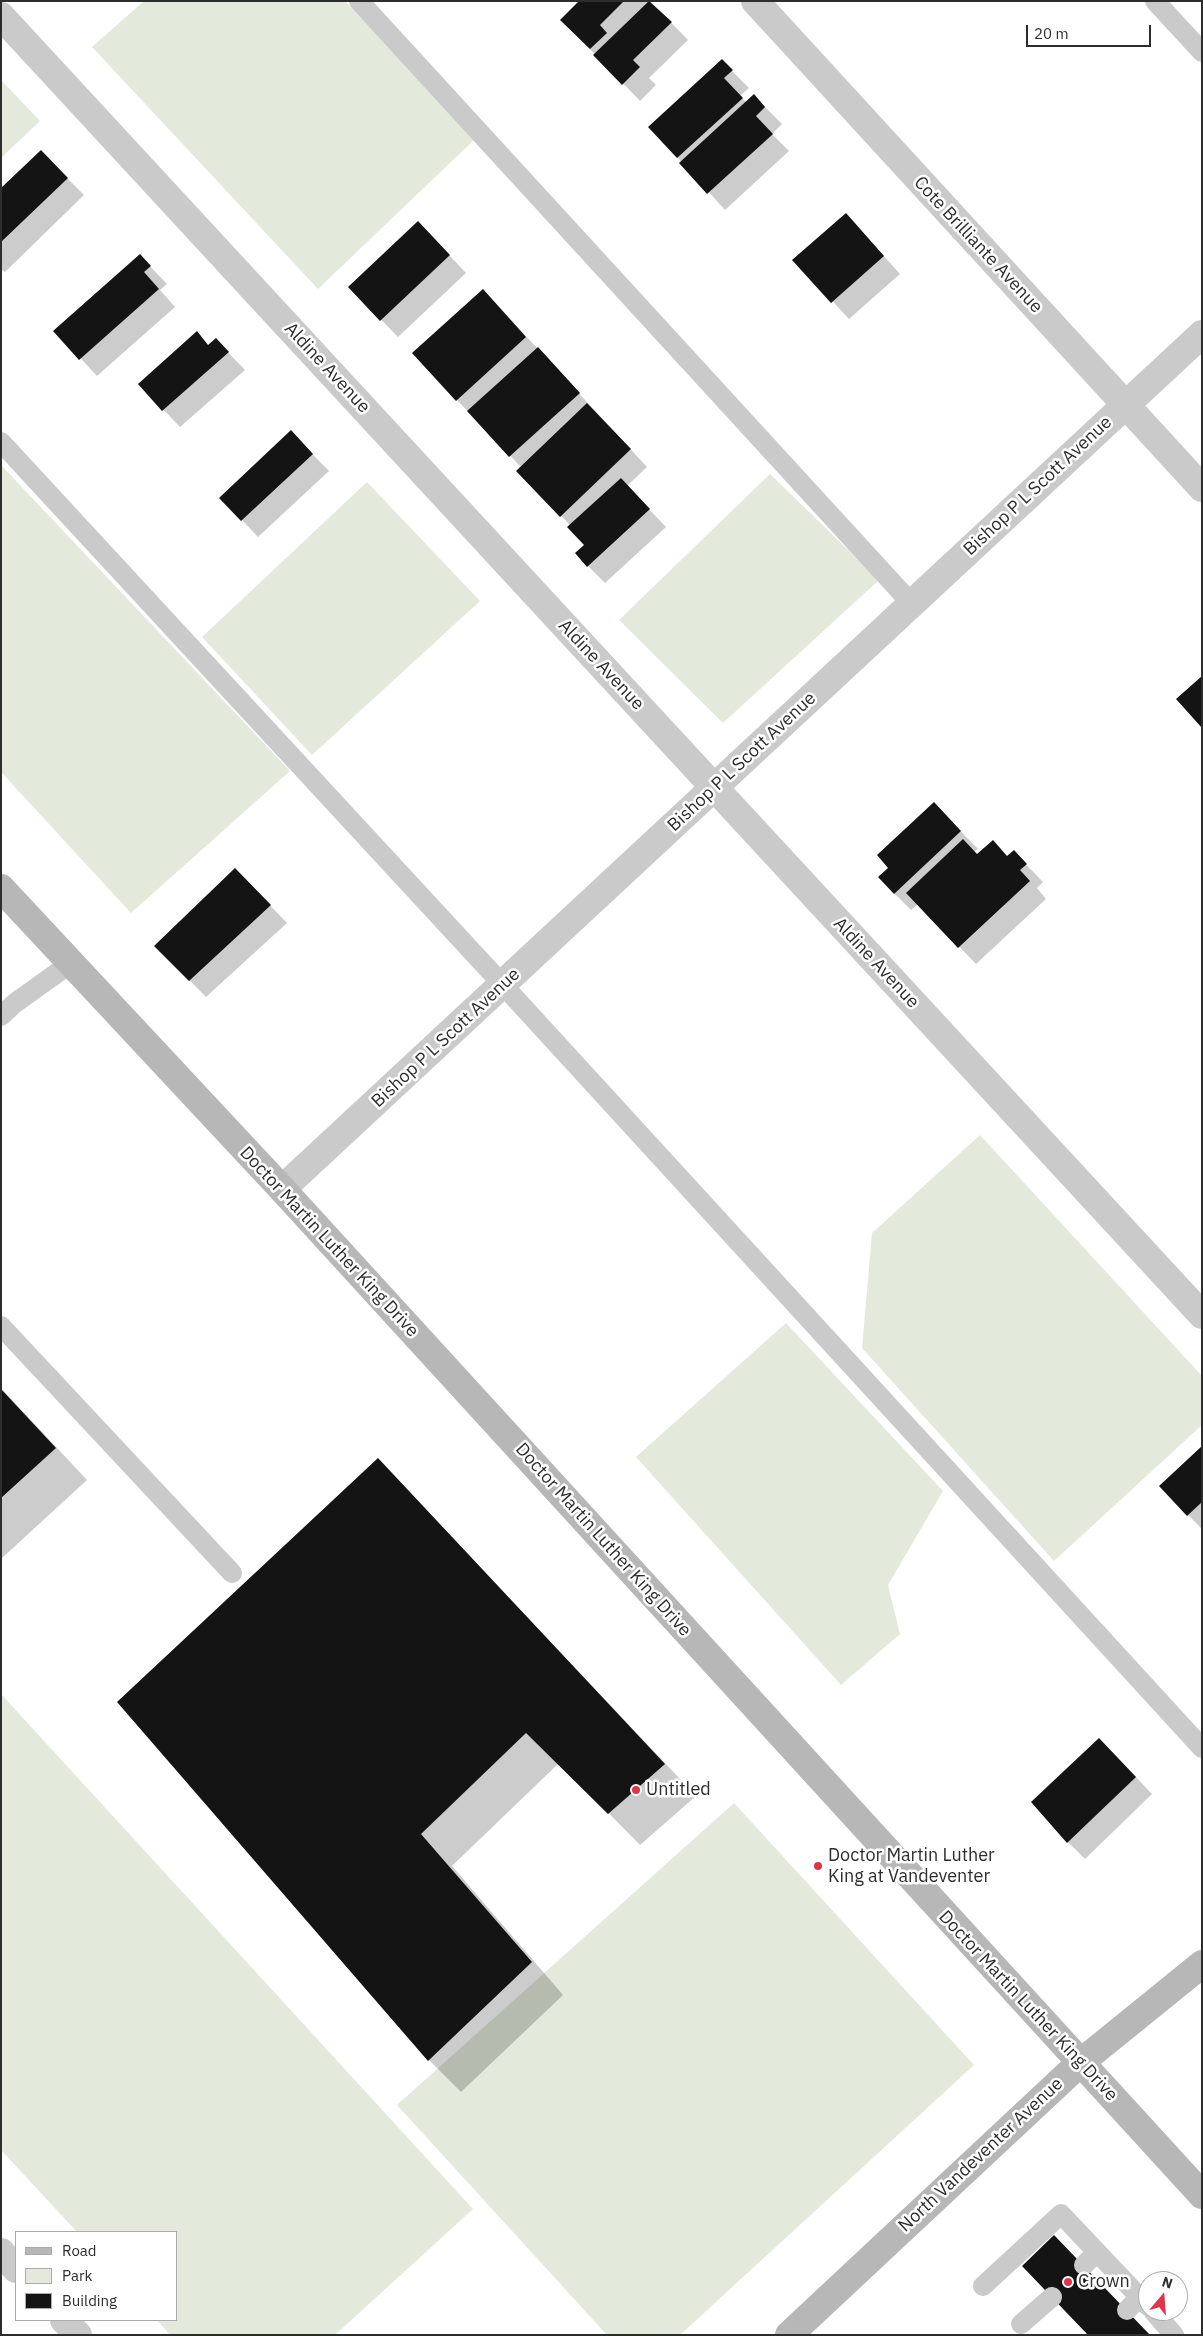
<!DOCTYPE html>
<style>
body{margin:0}
#map{position:relative;width:1203px;height:2336px;overflow:hidden;background:#fff;font-family:"IBM Plex Sans",sans-serif}
canvas{display:block}
.frame{position:absolute;inset:0;border:2px solid #2d2d2d;pointer-events:none}
.legend{position:absolute;left:15px;top:2231px;width:162px;height:90px;box-sizing:border-box;background:#fff;border:1px solid #ababab;margin:0;padding:6px 9px;list-style:none;font-size:15px;color:#2d2d2d}
.legend li{display:flex;align-items:center;gap:10px;height:25px}
.legend b{width:25px;border:1px solid #ababab}
.north{position:absolute;left:1138px;top:2271px;width:50px;height:50px;box-sizing:border-box;background:#fff;border:1px solid #ababab;border-radius:50%;rotate:18deg;font-size:14px;font-weight:700;line-height:20px;text-align:center;color:#2d2d2d}
.north::after{content:'';display:block;margin:auto;width:18px;height:22px;background:#dc3649;clip-path:polygon(50% 0,100% 100%,50% 72%,0 100%)}
.scale{position:absolute;left:1026px;top:25px;width:125px;height:22px;box-sizing:border-box;border:2px solid #2d2d2d;border-top:0;padding-left:6px;font-size:15px;line-height:18px;white-space:nowrap;color:#2d2d2d;-webkit-text-stroke:4px #fff;paint-order:stroke}
</style>
<div id="map">
<canvas width="1203" height="2336"></canvas>
<div class="frame"></div>
<ul class="legend">
<li><b style="height:6px;background:#b7b7b7"></b>Road</li>
<li><b style="height:14px;background:#e3eadb"></b>Park</li>
<li><b style="height:14px;background:#141414"></b>Building</li>
</ul>
<div class="north">N</div>
<div class="scale">20 m</div>
</div>
<script>
const ctx = document.querySelector('canvas').getContext('2d');
ctx.lineJoin = 'round';
function fill(path, color) { ctx.fillStyle = color; ctx.fill(path, 'evenodd'); }
function stroke(path, color, width, dash) { ctx.strokeStyle = color; ctx.lineWidth = width; ctx.lineCap = dash ? 'butt' : 'round'; ctx.setLineDash(dash || []); ctx.stroke(path); }
function label(font, color, halo, rows, align = 'center') {
  ctx.font = font + ' "IBM Plex Sans",sans-serif'; ctx.lineWidth = 5; ctx.setLineDash([]); ctx.textBaseline = 'middle'; ctx.strokeStyle = halo; ctx.fillStyle = color; for (const [text, x, y, turn = 0] of rows) {
    ctx.save(); ctx.translate(x, y); ctx.rotate((+turn || 0) * Math.PI / 180); ctx.textAlign = isNaN(turn) ? turn : align; if (halo) ctx.strokeText(text, 0, 0); ctx.fillText(text, 0, 0); ctx.restore();
  }
}
const green = new Path2D(`
 M144,1h201l130,138 -157,150 -226,-242z
 M1,80l39,41 -39,37z
 M1,465l289,306 -159,142 -130,-141z
 M770,474l109,106 -156,143 -104,-103z
 M367,482l113,119 -168,154 -110,-118z
 M980,1135l222,241v49l-148,136 -192,-213 10,-115z
 M786,1323l157,168 -55,94 12,49 -59,51 -205,-228z
 M1,1694l472,515 -138,126h-165l-13,-15h19v-88h-99l-76,-82z
 M734,1803l240,262 -294,270h-73l-210,-230z`);
const shadow = new Path2D(`
 M580,1h70l38,39 -39,38 7,7 -16,16 -78,-81z
 M722,61l27,27 -9,8 6,6 8,-6 28,28 -10,10 17,17 -64,59 -75,-83z
 M41,152l43,43 -79,77 -4,-3v-79z
 M846,214l54,60 -51,45 -55,-59z
 M434,239l32,34 -68,64 -49,-50z
 M140,256l27,28 -7,6 15,17 -78,69 -42,-45z
 M500,308l147,159 -20,19 39,41 -61,56 -17,-17 -3,-21 -14,-19 -53,-55 3,-4 -64,-67z
 M197,333l12,13 7,-6 29,30 -65,57 -41,-43z
 M291,432l38,39 -71,66 -16,-17z
 M934,804l44,45 -4,3 3,4 31,1 6,-5 29,30 -6,6 9,11 -70,65 -58,-60 -7,6 -17,-17 -4,-25z
 M235,869l52,54 -81,74 -50,-51z
 M1,1388l86,92 -86,79z
 M1202,1449v80l-14,-14z
 M378,1459l318,337 -56,49 -81,-82 -107,103 111,129 -102,97 -32,-32 -310,-358z
 M1116,1756l36,38 -67,65 -17,-17z`);
const building = new Path2D(`
 M579,1h45l-24,24 7,8 -17,16 -30,-29z
 M649,1l23,21 -39,38 7,7 -18,18 -29,-30z
 M722,59l11,11 -9,8 19,20 -66,60 -29,-31z
 M754,94l11,13 -9,9 17,18 -66,60 -28,-31z
 M41,150l27,28 -67,64v-54z
 M846,213l38,43 -53,47 -39,-43z
 M418,221l32,34 -70,66 -32,-34z
 M140,254l11,12 -7,6 15,17 -80,71 -26,-29z
 M483,289l43,48 -70,64 -44,-48z
 M197,331l11,14 8,-7 13,14 -67,59 -24,-27z
 M538,347l42,46 -71,64 -42,-46z
 M587,403l44,46 -71,68 -44,-46z
 M291,430l22,24 -72,67 -22,-23z
 M621,478l29,31 -63,58 -12,-14 9,-8 -17,-18z
 M1202,676v52l-26,-29z
 M934,802l27,29 -67,63 -16,-17 10,-9 -11,-13z
 M963,839l14,15 16,-14 14,16 7,-6 13,14 -7,6 10,11 -72,67 -52,-55z
 M235,868l36,37 -82,76 -35,-35z
 M1,1389l55,59 -55,50z
 M1202,1446v56l-15,14 -28,-30z
 M378,1458l287,306 -57,50 -82,-81 -105,101 111,128 -104,99 -311,-359z
 M1099,1738l37,39 -69,66 -36,-41z
 M1054,2235l96,100h-62l-66,-69z`);
const lane = new Path2D(`
 M359,1l553,603
 M1155,1l47,51
 M1,442l502,543 699,763
 M1,1016l14,-13 56,-40
 M1,1326l231,247
 M1084,2265l13,-13
 M983,2286l78,-72 87,92
 M1127,2310l13,-13
 M1153,2311l21,24
 M1021,2324l31,-27`);
const street = new Path2D(`
 M755,1l447,487
 M1,16l1201,1299
 M282,1189l920,-855
 M1,2252l15,17
 M64,2320l14,15`);
const secondary = new Path2D(`
 M1,888l281,301 920,1006
 M789,2335l291,-272 122,-99`);
const markers = [
 [636,1790,5,"#dc3649"],
 [818,1866,5,"#dc3649"],
 [1068,2282,5,"#dc3649"]
];
const streetNames = [
 ["Cote Brilliante Avenue",978,245,47],
 ["Aldine Avenue",327,368,47],
 ["Bishop P L Scott Avenue",1038,486,-43],
 ["Aldine Avenue",601,665,47],
 ["Bishop P L Scott Avenue",742,762,-43],
 ["Aldine Avenue",876,963,47],
 ["Bishop P L Scott Avenue",446,1038,-43],
 ["Doctor Martin Luther King Drive",329,1242,47],
 ["Doctor Martin Luther King Drive",603,1540,48],
 ["Doctor Martin Luther King Drive",1028,2006,47],
 ["North Vandeventer Avenue",981,2155,-43]
];
const poiNames = [
 ["Untitled",646,1790],
 ["Doctor Martin Luther",828,1856],
 ["King at Vandeventer",828,1877],
 ["Crown",1078,2282]
];
fill(green, '#e3eadb');
fill(shadow, '#0003');
fill(building, '#141414');
stroke(lane, '#cacaca', 20);
stroke(street, '#cacaca', 28);
stroke(secondary, '#b7b7b7', 28);
for (const [x, y, r, color] of markers) { const dot = new Path2D(); dot.arc(x, y, r, 0, 2 * Math.PI); ctx.fillStyle = color; ctx.fill(dot); stroke(dot, '#fff', 2); }
label('18px', '#2d2d2d', '#fff', streetNames);
label('18px', '#2d2d2d', '#fff', poiNames, 'left');
</script>
